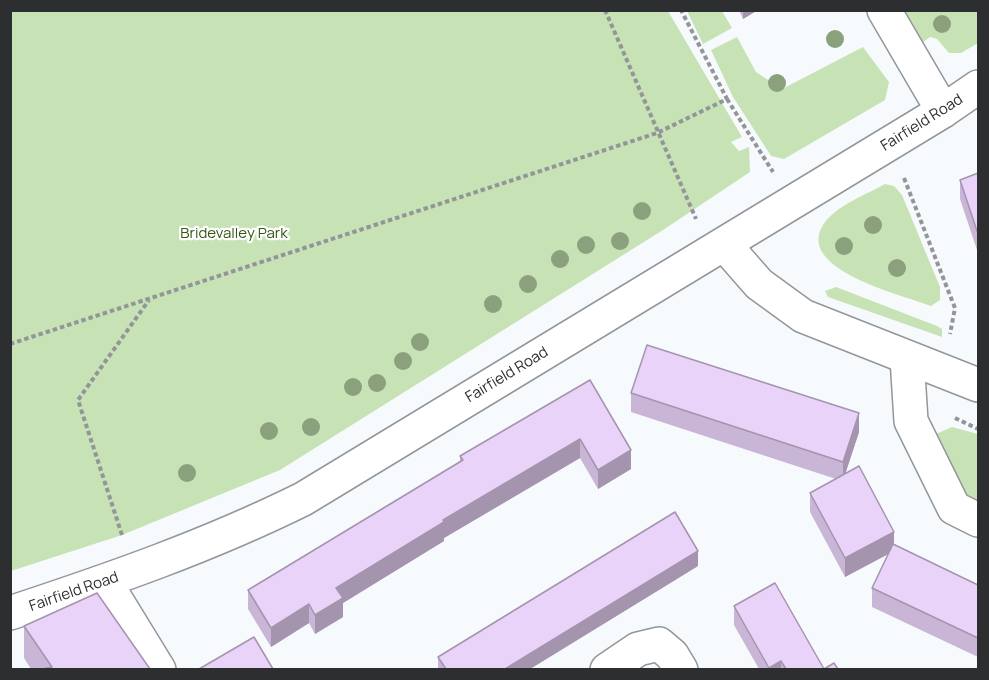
<!DOCTYPE html>
<style>
body{margin:0}
#map{position:relative;width:989px;height:680px;overflow:hidden;background:#f7fafd;font-family:Manrope,sans-serif}
canvas{display:block}
.frame{position:absolute;inset:0;border:12px solid #2d2e30;pointer-events:none}
</style>
<div id="map">
<canvas width="989" height="680"></canvas>
<div class="frame"></div>
</div>
<script>
const ctx = document.querySelector('canvas').getContext('2d');
ctx.lineJoin = 'round';
function fill(path, color) { ctx.fillStyle = color; ctx.fill(path, 'evenodd'); }
function stroke(path, color, width, dash) { ctx.strokeStyle = color; ctx.lineWidth = width; ctx.lineCap = dash ? 'butt' : 'round'; ctx.setLineDash(dash || []); ctx.stroke(path); }
function label(font, color, halo, rows, align = 'center') {
  ctx.font = font + ' Manrope,sans-serif'; ctx.lineWidth = 4.5; ctx.setLineDash([]); ctx.textBaseline = 'middle'; ctx.strokeStyle = halo; ctx.fillStyle = color; for (const [text, x, y, turn = 0] of rows) {
    ctx.save(); ctx.translate(x, y); ctx.rotate((+turn || 0) * Math.PI / 180); ctx.textAlign = isNaN(turn) ? turn : align; if (halo) ctx.strokeText(text, 0, 0); ctx.fillText(text, 0, 0); ctx.restore();
  }
}
const green = new Path2D(`
 M11,10l657,1 74,126 -11,5 8,9 10,-4 1,25 -87,58 -383,240 -158,65 -111,36z
 M687,11h35l10,17 -29,16z
 M903,11h75v32l-17,10h-12l-12,-14 -7,-2 -8,6z
 M737,37l19,35 26,17 81,-42 26,35 -4,18 -101,59 -13,-3 -38,-59 -22,-47z
 M885,184l9,2 8,9 38,92v13l-9,6c-28,-11 -136,-36 -108,-81 13,-20 43,-30 62,-41z
 M836,287l101,39 5,3v8l-114,-40 -3,-6z
 M952,427l26,7 -1,68h-6l-6,-7 -29,-61z`);
const path = new Path2D(`
 M605,10l91,209
 M727,99l46,73
 M904,178l51,130 -5,26
 M10,344l647,-211 70,-34 -46,-89
 M955,418l23,11
 M122,535l-44,-135 71,-100`);
const minor = new Path2D(`
 M884,10l59,101
 M907,358l4,63 43,87 24,12
 M105,582l54,88
 M607,670l31,-21 21,-5 13,11 9,15`);
const tertiary = new Path2D(`
 M724,244l35,40 44,32 175,69
 M10,613c100,-33 198,-67 293,-114l640,-388 35,-24`);
const trees = [
 [942,24],
 [835,39],
 [777,83],
 [642,211],
 [873,225],
 [620,241],
 [586,245],
 [844,246],
 [560,259],
 [897,268],
 [528,284],
 [493,304],
 [420,342],
 [403,361],
 [377,383],
 [353,387],
 [311,427],
 [269,431],
 [187,473]
];
const wall = new Path2D(`
 M739,10h19l-15,9z
 M978,173v80l-18,-54v-19z
 M590,380l41,89 -33,20 -18,-31 -136,80v3l-101,62v14l-28,17 -6,-11 -38,24 -23,-38v-19l212,-129v-5z
 M631,393l228,39 -14,42 49,71 84,40v72l-106,-50v-19l16,-34 -43,23 -35,-65v-19l26,-14 -205,-67z
 M698,566l-168,103h-92v-12z
 M734,606l90,63h14h-79l-25,-44z
 M24,626l126,43h-119l-7,-11z`);
const shadedWall = new Path2D(`
 M743,10h15l-15,9z
 M859,413v19l-16,49v-19z
 M580,439v19l-136,80v3l-101,62v14l-28,17v-19l21,-27 107,-68z
 M631,450v19l-33,20v-19z
 M894,532v19l-49,26v-19z
 M698,551v15l-168,103h-25z
 M309,604v19l-38,24v-19z
 M781,661v8h-12v-1z`);
const building = new Path2D(`
 M978,173v61l-18,-54z
 M647,345l212,68 -16,49 -212,-69z
 M590,380l41,70 -33,20 -18,-31 -137,81 1,2 -108,66 7,10 -28,17 -6,-11 -38,24 -23,-38 215,-130 -3,-4z
 M859,466l35,66 -49,26 -35,-65z
 M675,512l23,39 -193,118h-59l-8,-12z
 M893,544l85,41v53l-106,-50z
 M775,583l49,86 10,-6 4,6h-52l-5,-8 -12,7 -35,-62z
 M97,593l53,76h-107l9,-2 -28,-41z
 M254,637l19,32h-74z`);
const streetNames = [
 ["Fairfield Road",922,123,-32],
 ["Fairfield Road",507,375,-31],
 ["Fairfield Road",74,592,-19]
];
const parkNames = [
 ["Bridevalley Park",234,234]
];
fill(green, '#c7e3b5');
stroke(minor, '#93969a', 36);
stroke(tertiary, '#93969a', 36);
stroke(path, '#939598', 4, [4.5, 3]);
stroke(minor, '#fff', 33);
stroke(tertiary, '#fff', 33);
ctx.fillStyle = '#8ba07c';
for (const [x, y] of trees) { ctx.beginPath(); ctx.arc(x, y, 9, 0, 2 * Math.PI); ctx.fill(); }
fill(wall, '#c9b5d6');
fill(shadedWall, '#a494ae');
fill(building, '#ead3f9');
stroke(building, '#a494ae', 1.5);
label('15px', '#2d2e30', '#fff', streetNames);
label('15px', '#335612', '#fff', parkNames);
</script>
